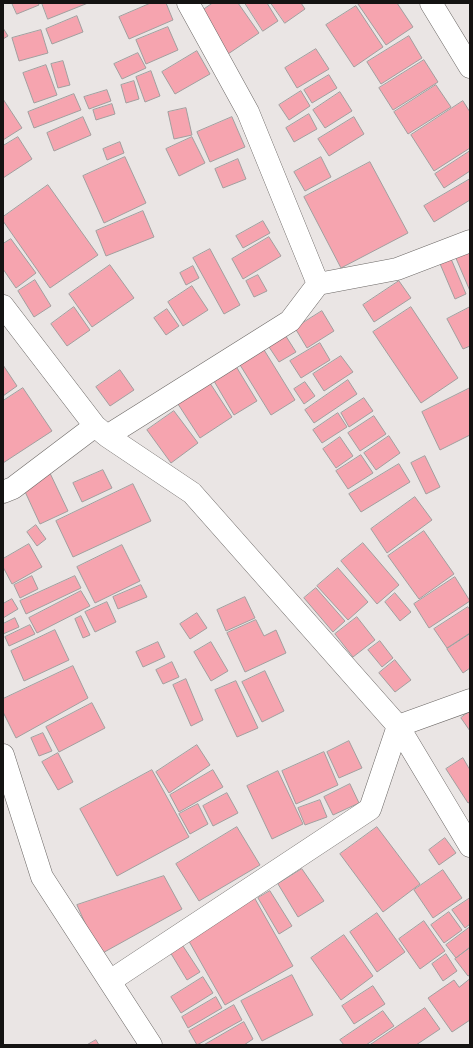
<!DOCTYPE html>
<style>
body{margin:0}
#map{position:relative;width:473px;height:1048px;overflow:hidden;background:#eae5e4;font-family:"Titillium Web",sans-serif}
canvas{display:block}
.frame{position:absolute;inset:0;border:4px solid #141312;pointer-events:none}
</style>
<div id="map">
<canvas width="473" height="1048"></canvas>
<div class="frame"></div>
</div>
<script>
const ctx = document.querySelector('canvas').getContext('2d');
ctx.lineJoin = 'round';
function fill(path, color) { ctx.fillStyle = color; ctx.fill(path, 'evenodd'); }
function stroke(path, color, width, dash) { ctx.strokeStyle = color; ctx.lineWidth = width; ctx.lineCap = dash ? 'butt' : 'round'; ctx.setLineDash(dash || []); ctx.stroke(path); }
const building = new Path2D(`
 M12,3h26l1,2 -22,9z
 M42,3h46l-40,16z
 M151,3h15l7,17 -44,19 -10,-22z
 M213,3h25l21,30 -31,21 -28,-42z
 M245,3h22l11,18 -15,10z
 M271,3h30l4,6 -20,14z
 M360,3h37l16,24 -27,18 -28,-41z
 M356,6l27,41 -29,20 -28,-42z
 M77,16l6,16 -31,12 -6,-15z
 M168,27l10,23 -32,14 -10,-24z
 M3,28l5,8 -5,3z
 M41,30l7,23 -29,8 -7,-23z
 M409,36l13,22 -41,26 -14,-22z
 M316,49l13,20 -32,19 -12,-20z
 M197,51l13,23 -35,20 -13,-22z
 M138,53l8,15 -24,11 -8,-15z
 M424,60l14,22 -45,28 -14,-22z
 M63,61l7,24 -12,3 -7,-24z
 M46,65l11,30 -23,8 -11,-30z
 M151,71l9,25 -15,6 -9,-25z
 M329,75l8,13 -25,15 -8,-13z
 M134,81l5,18 -13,4 -5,-18z
 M436,85l15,22 -43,27 -14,-22z
 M107,90l4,11 -22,8 -5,-12z
 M301,91l9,15 -21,14 -10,-15z
 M340,92l12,19 -27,17 -12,-18z
 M74,94l7,16 -47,18 -6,-16z
 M3,99l19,29 -19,12z
 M463,101l7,11v36l-36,23 -23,-36z
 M112,104l3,10 -19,6 -3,-10z
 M186,108l6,27 -18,4 -6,-27z
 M309,114l8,15 -23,13 -8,-14z
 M83,117l8,18 -37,16 -7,-18z
 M232,117l13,30 -35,15 -13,-30z
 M354,117l10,17 -35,22 -11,-17z
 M18,137l14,22 -29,19v-32z
 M192,137l13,26 -26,13 -13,-27z
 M120,142l4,11 -17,7 -4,-11z
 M470,151v20l-26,17 -9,-14z
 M125,157l21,46 -42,20 -21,-47z
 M321,157l10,20 -26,14 -11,-19z
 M238,159l8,20 -23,9 -8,-19z
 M370,162l38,71 -67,35 -37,-71z
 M470,179v21l-36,22 -10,-16z
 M48,185l50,70 -48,33 -47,-67v-4z
 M143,211l11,26 -48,19 -10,-25z
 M263,221l7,12 -27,15 -7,-12z
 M269,237l12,19 -38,23 -11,-20z
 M11,239l25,34 -20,15 -13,-19v-25z
 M210,249l30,56 -16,9 -31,-56z
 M470,250v41l-15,-35z
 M449,254l17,40 -11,5 -17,-40z
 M110,265l24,33 -42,29 -23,-33z
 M193,266l6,12 -13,7 -6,-12z
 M258,275l9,16 -13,6 -8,-16z
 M35,280l16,26 -17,11 -16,-26z
 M399,281l12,17 -37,24 -11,-17z
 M192,286l16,24 -25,16 -15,-24z
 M74,307l16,23 -23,16 -16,-22z
 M411,307l47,71 -37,25 -48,-71z
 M470,307v39l-7,3 -16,-30z
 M167,309l12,17 -13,9 -12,-17z
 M322,311l12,20 -27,17 -12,-20z
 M282,330l14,22 -17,10 -14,-21z
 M320,343l10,17 -29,18 -11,-17z
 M261,345l34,55 -24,15 -34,-55z
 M341,356l12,16 -29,19 -11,-17z
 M234,363l23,38 -23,14 -23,-39z
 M3,365l14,21 -14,10z
 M120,370l14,20 -24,16 -14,-19z
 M208,380l24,37 -32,21 -24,-37z
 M348,380l9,14 -43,29 -9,-13z
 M305,382l10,14 -11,8 -10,-15z
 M23,388l29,43 -49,32v-62z
 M470,388v47l-30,15 -18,-38z
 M364,398l9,13 -24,16 -8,-14z
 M174,411l24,32 -27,20 -24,-33z
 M338,413l9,14 -25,16 -9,-13z
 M374,416l12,18 -26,17 -12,-18z
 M389,436l11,17 -24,17 -12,-17z
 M340,437l13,19 -17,12 -13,-19z
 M361,455l12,18 -25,16 -12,-18z
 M425,456l15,31 -14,7 -15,-31z
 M399,464l11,18 -49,30 -12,-18z
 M48,469l20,42 -28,13 -19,-41z
 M103,470l9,18 -30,14 -9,-19z
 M133,484l18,37 -78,36 -17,-36z
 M415,497l17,23 -45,33 -16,-24z
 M36,525l10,14 -9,7 -10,-14z
 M424,531l30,43 -35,25 -31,-43z
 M363,543l36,42 -22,19 -36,-43z
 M29,544l13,23 -30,17 -9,-17v-8z
 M122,545l18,36 -45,22 -18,-36z
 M338,568l30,34 -20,18 -31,-34z
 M32,576l6,13 -18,9 -6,-13z
 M75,576l6,12 -55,26 -6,-13z
 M455,577l15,24 -41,27 -15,-24z
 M141,585l6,12 -29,12 -5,-12z
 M316,588l29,33 -12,11 -29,-34z
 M81,591l9,15 -53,27 -8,-15z
 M395,593l16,19 -11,9 -15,-19z
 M245,597l10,21 -29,13 -9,-21z
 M12,599l6,10 -15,9v-14z
 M107,602l9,20 -21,10 -10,-20z
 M468,607l2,3v23l-23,15 -13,-19z
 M197,613l10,15 -17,11 -10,-15z
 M81,616l9,19 -7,3 -8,-19z
 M357,617l18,23 -22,17 -18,-23z
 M15,618l4,9 -16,7v-10z
 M256,620l8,16 12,-6 10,23 -41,19 -18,-39z
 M30,625l5,9 -26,12 -4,-9z
 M55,630l14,30 -45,21 -13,-30z
 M470,634v34l-7,5 -16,-24z
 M380,641l13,17 -11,9 -14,-17z
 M158,642l7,15 -22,10 -7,-15z
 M211,642l17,29 -17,10 -17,-29z
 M395,660l16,20 -16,12 -16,-19z
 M172,662l7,15 -16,7 -7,-14z
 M73,666l15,32 -72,40 -13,-26v-13z
 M265,671l19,40 -22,11 -20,-40z
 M186,679l17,41 -12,6 -18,-41z
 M236,681l22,47 -21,9 -22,-47z
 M92,703l13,25 -46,24 -13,-25z
 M470,711v20l-9,-13z
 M43,733l9,18 -13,5 -8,-18z
 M349,741l13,27 -23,10 -12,-26z
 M197,745l13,20 -41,28 -13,-21z
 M324,752l14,33 -42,19 -14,-33z
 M58,753l15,29 -15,8 -16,-28z
 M463,758l7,12v32l-2,1 -22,-34z
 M152,770l37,67 -72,39 -37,-67z
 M213,770l10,17 -44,25 -9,-17z
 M278,771l25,53 -31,15 -25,-53z
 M350,784l9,19 -26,12 -9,-18z
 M227,793l11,20 -25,13 -10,-20z
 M320,800l7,17 -22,8 -7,-17z
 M198,804l10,20 -18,10 -11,-20z
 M237,827l23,38 -61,36 -23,-37z
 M377,827l43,57 -37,28 -43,-58z
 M445,838l11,15 -17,12 -10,-15z
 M302,869l22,32 -26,16 -20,-33z
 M443,870l19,28 -29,20 -19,-28z
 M164,876l18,33 -83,46 -22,-50z
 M270,891l22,35 -13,8 -21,-36z
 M254,897l39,69 -68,39 -39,-69z
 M470,898v26l-5,4 -13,-18z
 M449,912l13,18 -18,13 -13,-18z
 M377,913l28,39 -28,20 -27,-40z
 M424,921l21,30 -25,18 -21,-30z
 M470,927v20l-14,11 -10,-13z
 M344,935l29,41 -32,24 -30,-42z
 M179,940l21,32 -13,8 -20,-33z
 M470,948v27l-2,1 -13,-17z
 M446,954l11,17 -14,10 -11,-17z
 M292,975l21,40 -51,26 -21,-40z
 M203,977l10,16 -32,20 -10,-16z
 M470,979v41l-18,12 -24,-34 26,-18 5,7z
 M373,986l12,18 -31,20 -12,-18z
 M216,997l6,11 -34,20 -6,-11z
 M234,1005l8,15 -45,25 -8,-14z
 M425,1008l15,21 -24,16h-46z
 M383,1011l11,15 -28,19h-22l-4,-5z
 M244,1022l9,17 -9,6h-40z
 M96,1040l3,5h-12z`);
const street = new Path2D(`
 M188,3l60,109 70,172
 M431,3l39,64
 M3,306l92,120 -82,62 -10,4
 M95,426l12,10 85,57 206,233 72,120
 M107,436l183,-115 28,-37 79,-15 73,-28
 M3,755l39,122 109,168
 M110,981l260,-172 28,-83 72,-26`);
fill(building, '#f6a4af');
stroke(building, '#a29e9e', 1);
stroke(street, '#6c6866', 23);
stroke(street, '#fff', 22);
</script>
